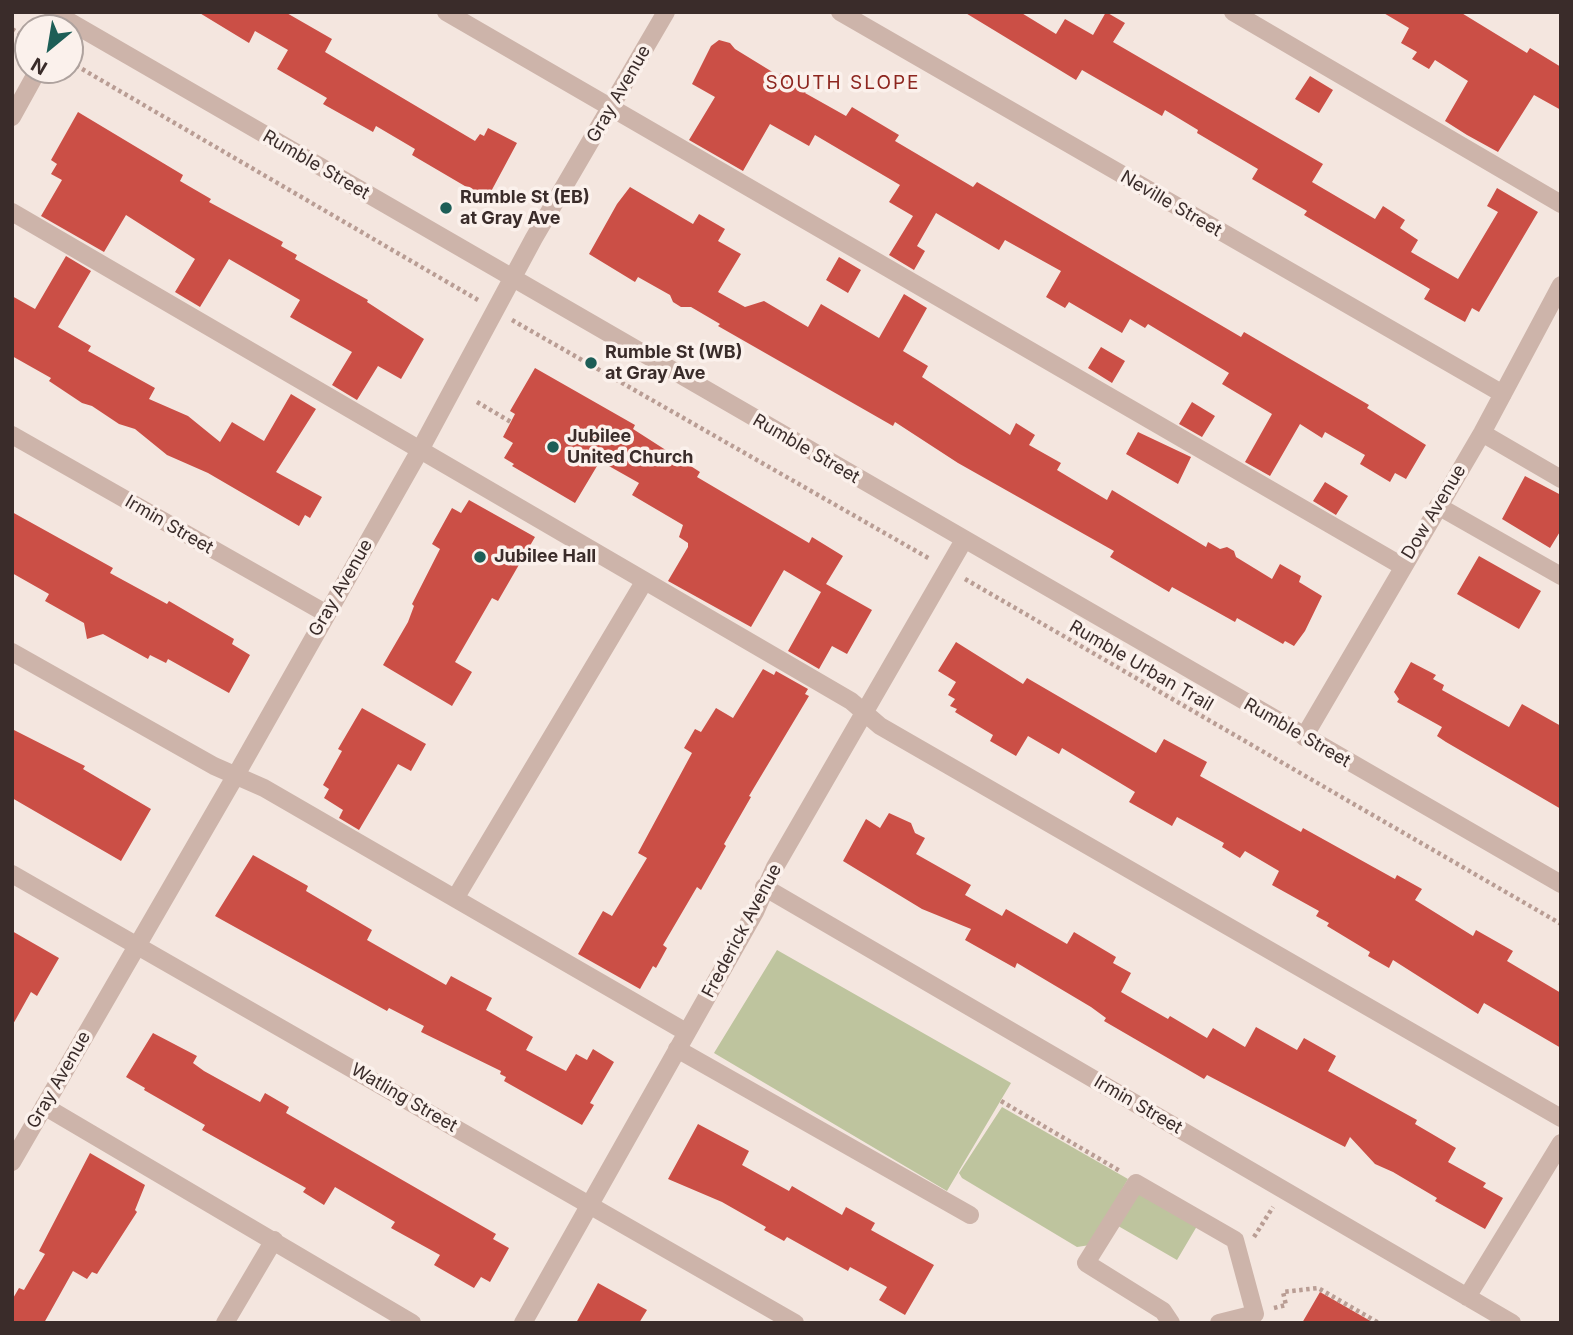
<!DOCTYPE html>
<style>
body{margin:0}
#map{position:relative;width:1573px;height:1335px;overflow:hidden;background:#f4e6df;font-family:Inter,sans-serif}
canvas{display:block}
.frame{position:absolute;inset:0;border:14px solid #3a2c2a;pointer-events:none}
.north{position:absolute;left:14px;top:14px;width:70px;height:70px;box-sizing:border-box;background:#fbf1ec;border:2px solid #aea29e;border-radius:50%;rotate:210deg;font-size:19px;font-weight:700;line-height:28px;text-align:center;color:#3a2c2a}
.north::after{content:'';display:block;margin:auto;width:24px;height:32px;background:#1d5e57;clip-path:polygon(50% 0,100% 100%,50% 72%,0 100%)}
</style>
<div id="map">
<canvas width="1573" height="1335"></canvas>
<div class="frame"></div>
<div class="north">N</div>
</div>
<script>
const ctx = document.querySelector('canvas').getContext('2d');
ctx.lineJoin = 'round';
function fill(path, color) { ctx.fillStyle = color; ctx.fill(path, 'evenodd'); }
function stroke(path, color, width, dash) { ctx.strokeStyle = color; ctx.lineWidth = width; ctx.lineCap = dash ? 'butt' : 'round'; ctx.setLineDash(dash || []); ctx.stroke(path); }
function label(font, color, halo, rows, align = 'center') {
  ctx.font = font + ' Inter,sans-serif'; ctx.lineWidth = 7; ctx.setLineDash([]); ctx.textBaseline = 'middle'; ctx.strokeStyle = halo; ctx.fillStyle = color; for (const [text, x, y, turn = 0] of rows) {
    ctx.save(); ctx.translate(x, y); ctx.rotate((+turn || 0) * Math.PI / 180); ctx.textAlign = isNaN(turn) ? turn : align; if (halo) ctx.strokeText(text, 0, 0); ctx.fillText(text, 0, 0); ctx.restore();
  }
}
const green = new Path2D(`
 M777,950l234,133 -64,108 -233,-138z
 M1002,1107l126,72 -38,66 -13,2 -115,-69 -3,-5z
 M1136,1183l64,38 -23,39 -64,-37z`);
const building = new Path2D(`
 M198,12h87l47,27 -7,13 150,89 5,-7 4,2 4,-8 29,15 -30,56 -75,-44 3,-6 -39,-23 -3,6 -50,-28 4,-6 -50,-29 11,-19 -33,-19 -6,12z
 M964,12h56l36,22 9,-15 28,16 13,-23 19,11 -12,19 210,122 -11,18 63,37 8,-13 22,14 -5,8 18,12 -7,12 47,27 40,-67 -11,-6 10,-18 41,24 -59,100 -7,-4 -7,14 -41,-23 6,-10 -126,-74 3,-4 -55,-32 6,-10 -61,-36 1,-3 -33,-20 -3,6 -80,-46 -6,10z
 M1382,12h78l67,41 3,-5 31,19v43l-27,-15 -36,57 -31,-17 -22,-14 23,-40 -33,-21 -6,9 -17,-10 5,-7 -16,-9 8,-15z
 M719,40l11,3 5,6 44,27 2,-3 27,16 -3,4 41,23 6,-9 47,28 -4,6 78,46 4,-5 264,155 3,-5 125,73 -2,3 59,37 -20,34 -11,-6 -5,9 -30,-18 5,-9 -40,-23 -3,6 -22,-14 -30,52 -25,-14 27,-48 -50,-30 7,-11 -81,-49 -3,4 -15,-9 -8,14 -53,-31 -4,6 -19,-11 15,-26 -56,-31 -6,10 -63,-37 -19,33 8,5 -11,19 -25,-15 24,-39 -24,-14 11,-17 -85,-50 -6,11 -39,-22 -27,47 -54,-31 26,-43 -23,-13 19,-38z
 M1310,76l23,14 -14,23 -24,-14z
 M78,112l105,63 -3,6 31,18 -2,3 74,40 -2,4 16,9 -2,4 73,41 -1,2 57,37 -23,40 -23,-13 -21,34 -25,-15 20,-33 -62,-35 10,-17 -71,-41 -29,48 -25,-15 20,-33 -69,-44 -22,37 -63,-36 21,-36 -11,-6 6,-10 -6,-4z
 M630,187l63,37 6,-10 26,15 -7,12 23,13 -23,38 27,15 19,-6 44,26 13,-23 58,34 25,-44 23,14 -24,43 25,15 -6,11 88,58 6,-12 19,12 -6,10 32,18 -4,7 50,30 5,-10 94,57 2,-5 12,7 7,-2 7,4 2,6 36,22 8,-15 21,12 -2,6 23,14 -17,35 -11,15 -9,-5 -2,3 -46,-26 -2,4 -63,-35 -3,5 -59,-35 4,-6 -156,-88 -63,-41 -2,4 -175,-100 2,-2 -29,-17h-10l-8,-5 -3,-7 -32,-18 -3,5 -46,-28 28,-50z
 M66,256l25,15 -33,56 33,19 -3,5 67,37 -6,11 39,17 32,26 12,-20 32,19 27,-47 25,15 -40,63 46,25 -12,21 -5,-3 -6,11 -91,-53 -41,-18 -32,-26 -16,-5 -27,-18 -10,-3 -33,-22 2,-3 -39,-22v-60l23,13z
 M839,257l22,13 -13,23 -22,-13z
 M1101,347l24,14 -13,22 -24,-15z
 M535,368l100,57 -2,4 67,43 -3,5 112,66 3,-6 31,19 -17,28 46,26 -25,44 -15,-8 -13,23 -31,-18 33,-59 -37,-22 -33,57 -83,-46 20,-34v-4l-9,-6 4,-12 -51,-30 7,-12 -39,-22 -25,42 -63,-37 2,-2 -10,-6 9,-15 -10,-6 12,-23 -5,-3z
 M1192,402l23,14 -13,21 -23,-13z
 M1138,432l53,25 -13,27 -52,-30z
 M1525,476l36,19v35l-11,18 -48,-29z
 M1325,482l23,14 -12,19 -23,-14z
 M469,500l66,37 -37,64 -6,-3 -37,64 17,10 -20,34 -69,-41 25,-43 6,-16 -2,-2 28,-55 -8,-5 20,-36 9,5z
 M12,512l101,56 -3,5 57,31 2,-3 65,38 -2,5 18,11 -21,38 -61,-34 -2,4 -16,-8 -2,4 -45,-25 -16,5 -3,-16 -39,-22 4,-7 -37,-21z
 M1479,556l62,35 -22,38 -62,-35z
 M956,642l67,42 4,-6 129,75 8,-14 43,23 -7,14 101,56 2,-4 92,51 2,-4 25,14 -7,11 58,36 3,-6 37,21 -6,10 54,32v55l-77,-45 -6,11 -85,-54 -4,8 -21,-12 2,-4 -43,-26 2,-3 -13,-7 3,-5 -47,-26 7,-14 -34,-20 -5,7 -18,-11 2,-4 -47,-26 -5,9 -43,-24 6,-10 -73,-44 -3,6 -31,-18 -12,20 -26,-15 3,-6 -38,-23 2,-3 -7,-3 5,-7 -7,-4 8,-13 -18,-11z
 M1411,662l25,13 -3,4 11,6 -2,5 67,37 13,-23 39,22v83l-115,-67 -9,-6 5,-9 -45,-25 2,-3 -5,-7z
 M763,669l11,6 2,-4 32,18 -3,5 4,2 -60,100 2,1 -27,47 2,2 -25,44 -4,-3 -34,58 4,3 -11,20 -3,-2 -13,23 -62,-35 25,-43 9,5 35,-58 -9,-5 54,-100 -8,-5 11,-19 6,3 15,-24 17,10z
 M362,708l64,36 -15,27 -13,-7 -39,66 -20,-12 4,-8 -19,-12 5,-9 -6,-4 19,-34 -4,-2z
 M12,729l73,37 -2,3 68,40 -30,52 -109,-63z
 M889,813l22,10 4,10 10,5 -9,16 55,31 -6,10 37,21 4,-7 61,35 7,-12 42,25 -3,6 18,10 -10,19 47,27 2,-3 37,22 6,-10 32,19 11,-20 41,23 7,-12 32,18 -8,15 89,49 -2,4 41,24 -8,14 38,21 -3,4 20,11 -18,31 -50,-28 2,-3 -44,-26 -18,-8 -25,-27 -5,10 -138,-72 -3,4 -100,-58 2,-3 -15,-11 -74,-44 -2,5 -50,-28 6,-11 -49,-20 -79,-48 23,-42 14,9z
 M253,855l55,31 -2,5 66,39 -5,10 79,45 5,-9 41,22 -6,12 47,27 -7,13 40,21 10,-17 11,6 6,-11 21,13 -24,41 4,2 -12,20 -78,-44 2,-4 -6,-3 1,-3 -80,-39 3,-6 -35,-18 -2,3 -172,-95z
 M12,931l47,27 -22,38 -6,-4 -19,34z
 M153,1033l44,23 -4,7 11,8 56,31 5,-9 24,14 -3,6 210,121 -3,5 16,9 -19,34 -9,-5 -7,11 -40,-23 6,-10 -49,-27 4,-6 -60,-35 -11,18 -21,-13 3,-4 -104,-58 3,-5 -61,-35 1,-2 -19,-11z
 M698,1124l51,27 -7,14 47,26 3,-5 50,29 4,-8 29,16 -4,7 63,35 -29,50 -26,-15 8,-13 -37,-20 -2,4 -61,-34 -3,4 -20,-11 2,-3 -44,-25 -54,-23z
 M90,1153l55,32 -10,25 2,2 -40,62 -5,-2 -5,7 -14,-8 -29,52h-32v-23l7,-12 5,2 21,-36 -6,-3z
 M598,1283l49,27 -8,13h-63z
 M1320,1292l54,31h-72z`);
const path = new Path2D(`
 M12,29l16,10
 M70,62l408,238
 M512,320l418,239
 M477,402l34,20
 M965,579l596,345
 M1001,1101l119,70
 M1254,1237l19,-30
 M1274,1308l12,-3 -3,-13 35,-4 61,35`);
const minor = new Path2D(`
 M53,12l1508,872
 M446,12l956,554
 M840,12l663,382
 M1233,12l328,192
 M12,117l26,-47
 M12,212l839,489 29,25 681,392
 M1482,433l79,46
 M12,435l315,179
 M1438,506l123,70
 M12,652l202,114 50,22 422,244
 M1304,737l178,-304 79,-148
 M12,874l783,449
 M764,887l748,436
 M456,897l188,-315
 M677,1049l293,166
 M44,1106l368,217
 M12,1162l224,-387 184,-325 114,-212 132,-226
 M1467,1297l94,-154
 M225,1323l49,-83
 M523,1323l232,-411 20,-45 189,-327
 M1171,1323l-8,-12 -77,-48 50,-80 99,57 20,74 -36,9`);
const markers = [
 [446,208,7,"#1d5e57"],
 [591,363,7,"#1d5e57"],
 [553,447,7,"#1d5e57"],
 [480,557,7,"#1d5e57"]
];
const streetNames = [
 ["Gray Avenue",619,94,-60],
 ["Rumble Street",316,165,30],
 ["Neville Street",1171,204,30],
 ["Rumble Street",806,449,30],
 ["Dow Avenue",1434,512,-59],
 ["Irmin Street",169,525,30],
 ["Gray Avenue",341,588,-60],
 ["Rumble Urban Trail",1141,666,30],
 ["Rumble Street",1297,733,30],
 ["Frederick Avenue",742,931,-62],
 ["Gray Avenue",59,1080,-60],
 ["Watling Street",404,1098,30],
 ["Irmin Street",1138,1105,30]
];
const poiNames = [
 ["Rumble St (EB)",460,198],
 ["at Gray Ave",460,219],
 ["Rumble St (WB)",605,353],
 ["at Gray Ave",605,374],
 ["Jubilee",567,437],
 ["United Church",567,458],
 ["Jubilee Hall",494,557]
];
const neighbourhoodNames = [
 ["SOUTH SLOPE",843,83]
];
fill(green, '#bec49e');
fill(building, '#cb4f46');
stroke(path, '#b99d94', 4.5, [3.5, 3.5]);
stroke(minor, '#cdb4aa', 18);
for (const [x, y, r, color] of markers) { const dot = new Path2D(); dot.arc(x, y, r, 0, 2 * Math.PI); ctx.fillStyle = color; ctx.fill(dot); stroke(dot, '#fbf1ec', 2.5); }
label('18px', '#3a2c2a', '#fbf1ec', streetNames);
label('bold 18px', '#3a2c2a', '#fbf1ec', poiNames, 'left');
ctx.letterSpacing = '2px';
label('19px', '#8d261f', '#fbf1ec', neighbourhoodNames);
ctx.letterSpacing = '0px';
</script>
